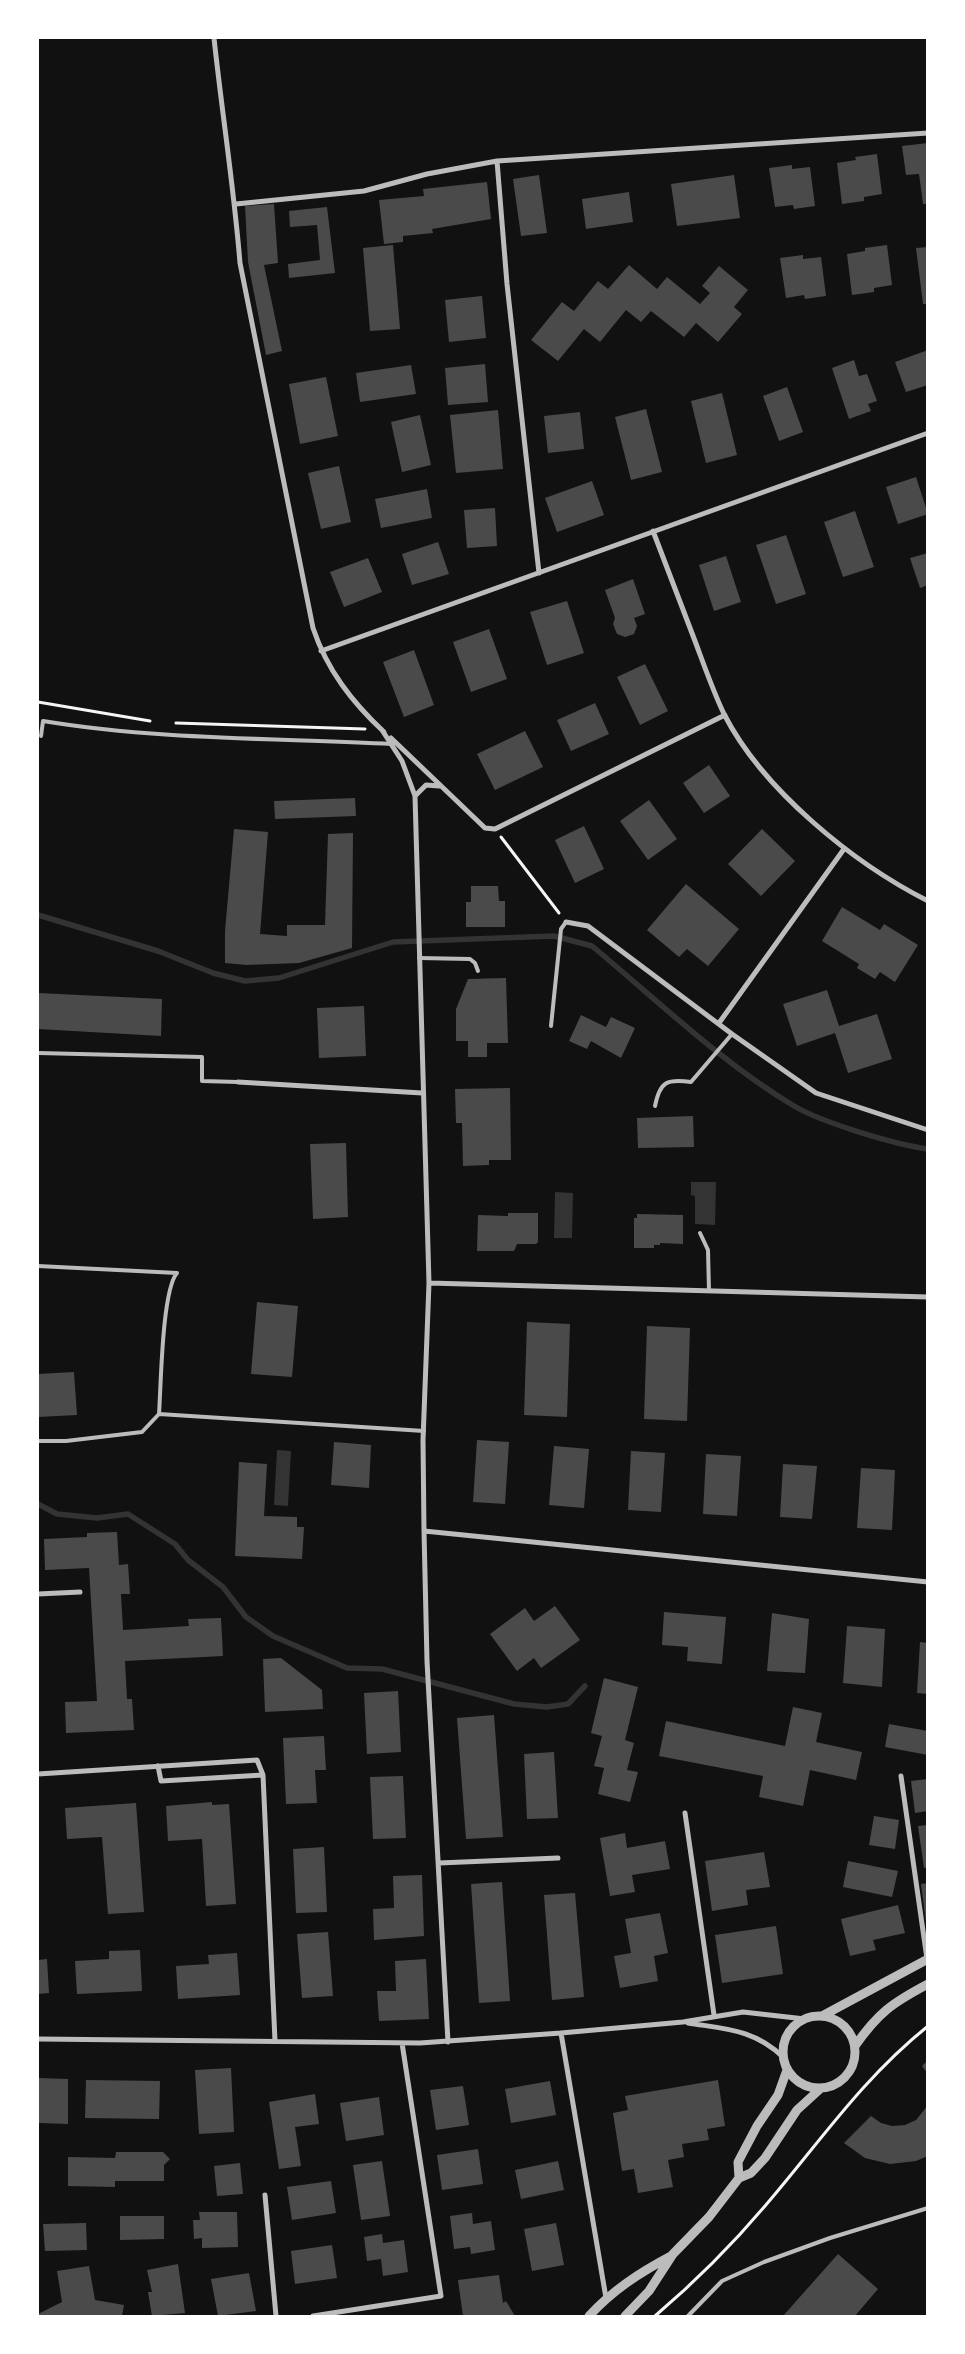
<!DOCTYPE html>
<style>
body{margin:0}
#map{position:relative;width:965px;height:2354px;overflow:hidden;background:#111;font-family:"Space Grotesk",sans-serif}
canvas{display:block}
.frame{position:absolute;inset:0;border:39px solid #fff;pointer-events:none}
</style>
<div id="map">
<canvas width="965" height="2354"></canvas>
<div class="frame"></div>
</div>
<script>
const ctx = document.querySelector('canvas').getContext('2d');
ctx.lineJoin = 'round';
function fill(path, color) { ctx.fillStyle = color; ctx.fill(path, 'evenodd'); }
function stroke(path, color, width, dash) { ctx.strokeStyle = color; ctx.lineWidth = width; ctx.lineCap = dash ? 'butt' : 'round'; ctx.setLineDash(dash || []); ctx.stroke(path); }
const water = new Path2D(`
 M691,1182h25l-1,43 -20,-1v-28l-4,-1z
 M555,1192l18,1 -1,45h-18z
 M277,1450l14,1 -3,55 -14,-1z`);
const stream = new Path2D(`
 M38,915l120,36 55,22 32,8 34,-3 114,-36 161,-6 38,10c65,54 130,117 202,160 29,17 100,38 134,43
 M38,1504l19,10 40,4 31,-4 47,30 13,16 35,27 23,30 27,19 74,32 35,1 132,35 33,3 21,-3 17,-18`);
const building = new Path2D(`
 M928,143v61h-5l-4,-30 -13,1 -4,-29z
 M877,154l5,40 -18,3v4l-22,3 -5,-41 19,-3 -1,-3z
 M792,165v4l18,-2 5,39 -21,3 -1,-4 -18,2 -6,-39z
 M539,175l8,58 -26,3 -8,-57z
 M734,175l6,43 -63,8 -6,-42z
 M487,182l4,37 -59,10 1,4 -30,3v6l-19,2 -5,-44 45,-4 -1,-7z
 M629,192l4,30 -47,7 -4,-30z
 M274,204l4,59 -14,2 18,86 -16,4 -18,-93 -3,-56z
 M327,207l8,66 -46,5 -1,-14 32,-4 -3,-35 -27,2 -1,-16z
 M393,245l7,84 -30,2 -7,-83z
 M887,245l5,40 -18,3v4l-22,3 -5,-41 18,-3v-3z
 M928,247v57h-5l-7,-56z
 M803,255v4l18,-2 5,39 -21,3 -1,-4 -18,3 -6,-40z
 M629,265l28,24 10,-12 33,27 10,-11 -8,-7 17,-20 29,24 -14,17 8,7 -24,28 -22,-19 -12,14 -33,-26 -10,11 -15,-12 -26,32 -16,-13 -26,32 -27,-21 31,-38 12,9 24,-30 10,8z
 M482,296l4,42 -37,4 -4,-42z
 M928,350v35l-22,7 -11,-30z
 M854,360l5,16 8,-2 10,27 -9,3 3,7 -22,8 -17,-51z
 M485,364l3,38 -40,3 -3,-37z
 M411,365l5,29 -56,8 -4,-29z
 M326,377l12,59 -38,8 -11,-60z
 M787,387l16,45 -24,9 -16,-45z
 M722,393l15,62 -31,8 -15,-62z
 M646,409l16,63 -31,8 -16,-63z
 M498,410l5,59 -47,4 -6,-58z
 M580,412l4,37 -36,4 -4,-37z
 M420,415l11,50 -29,7 -11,-50z
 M339,466l12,56 -30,7 -13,-56z
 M916,477l12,37 -30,10 -12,-37z
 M592,481l12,34 -47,17 -12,-34z
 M427,489l5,29 -51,10 -6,-29z
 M495,508l2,38 -30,2 -3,-38z
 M855,511l19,56 -31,10 -19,-55z
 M786,535l20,59 -30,10 -20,-59z
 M438,542l11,32 -37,11 -10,-31z
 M928,553v32l-8,3 -10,-30z
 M726,556l15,46 -27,9 -15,-46z
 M368,558l14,34 -38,15 -14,-35z
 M633,579l12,35 -11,4 3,8 -3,8 -9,3 -8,-3 -4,-10 2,-6 -10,-28z
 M567,601l17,52 -37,12 -17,-53z
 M489,629l18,50 -36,13 -18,-50z
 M414,650l20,55 -30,12 -21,-55z
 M645,664l23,47 -28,14 -23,-48z
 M595,703l14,31 -38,17 -14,-31z
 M525,731l18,36 -48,23 -18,-36z
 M709,765l21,31 -26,17 -21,-30z
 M355,798l1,18 -81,3 -1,-18z
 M649,800l28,39 -29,21 -28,-39z
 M584,826l20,43 -29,14 -20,-43z
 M234,829l34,3 -8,102 27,2v-11h38l3,-91 25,-1 -1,115 -53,15 -53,2 -21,-2v-32z
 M762,829l33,32 -34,35 -33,-32z
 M686,884l53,45 -31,37 -21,-17 -8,8 -32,-27z
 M471,886h27l1,15h6v26h-39v-25h5z
 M842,907l38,23 4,-6 34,21 -23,37 -15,-10 -5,7 -18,-11 2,-4 -37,-23z
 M506,978l2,65h-21v14h-19v-16h-12v-32l12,-30z
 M827,990l12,36 38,-12 15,45 -44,14 -13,-40 -38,13 -14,-42z
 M38,993l124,6 -1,37 -123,-7z
 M364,1006l2,50 -47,2 -2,-50z
 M581,1015l25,12 5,-10 24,11 -14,30 -30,-17 -4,8 -18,-8z
 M510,1088l1,72h-22v5l-26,1 -1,-43h-6l-1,-34z
 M693,1116l1,31 -56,1 -1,-30z
 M346,1143l2,74 -35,2 -3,-75z
 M508,1213h30v29l-2,2h-19l-3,7h-37l1,-36 30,1z
 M637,1214l46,1v29l-23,-1v2h-6v3h-20v-30h3z
 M257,1302l41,4 -6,71 -41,-3z
 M527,1322l43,2 -3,93 -43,-2z
 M647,1326l43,2 -3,93 -43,-2z
 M74,1372l3,43 -39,2v-43z
 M477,1440l32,2 -4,62 -32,-2z
 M334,1442l37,3 -2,43 -38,-3z
 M554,1446l35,3 -5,59 -35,-3z
 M631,1451l34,2 -4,59 -33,-2z
 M706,1454l35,2 -4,60 -34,-2z
 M239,1462l28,2 -3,52 33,1v10h7l-2,32 -67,-3z
 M783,1464l34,2 -5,53 -32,-2z
 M861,1468l34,2 -3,60 -35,-2z
 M117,1532l2,33 9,-1 2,30h-9l2,36 66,-4 -1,-7 33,-1 2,38 -98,5 2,38h5l2,31 -68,3 -1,-31 32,-1 -8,-133 -44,2 -1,-31 43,-2v-4z
 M555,1606l25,34 -39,28 -7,-10 -17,13 -27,-37 35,-26 9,13z
 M664,1612l62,5 -4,47 -35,-3 1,-14 -26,-2z
 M772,1613l37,6 -4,54 -38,-2z
 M847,1626l38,3 -3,58 -39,-4z
 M920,1642l8,1v51l-11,-1z
 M281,1658l41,32 1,19 -58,3 -2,-53z
 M604,1678l34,9 -13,53 9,3 -7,27 11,2 -8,30 -32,-8 6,-26 -10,-2 8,-30 -11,-3z
 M398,1691l3,61 -34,2 -3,-61z
 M793,1707l29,6 -6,29 46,10 -6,28 -46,-10 -7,36 -44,-9 4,-21 -104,-20 7,-35 119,25z
 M494,1715l9,122 -37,2 -9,-121z
 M889,1724l39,7v24l-43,-8z
 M324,1736l2,34h-11l2,33 -31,1 -3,-66z
 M554,1752l4,66 -31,1 -3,-65z
 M403,1776l3,62 -33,1 -3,-62z
 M928,1779v32l-13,2 -4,-32z
 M212,1802v3l17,-1 7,100 -30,2 -4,-67 -34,2 -2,-35z
 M136,1803l8,109 -36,2 -6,-77 -35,2 -2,-31z
 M874,1816l25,4 -4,29 -26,-4z
 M928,1825v43h-4l-6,-42z
 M625,1833l2,15 38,-7 5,28 -38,6 3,17 -25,4 -10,-58z
 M324,1847l3,65 -31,1 -3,-64z
 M764,1852l6,35 -24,3 2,15 -36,6 -7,-50z
 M848,1861l50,10 -6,26 -49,-10z
 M422,1875l2,61 -50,4 -1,-31 21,-1 -1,-32z
 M502,1882l8,119 -31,2 -8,-119z
 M928,1883v39h-2l-5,-38z
 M575,1893l9,104 -32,3 -8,-105z
 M898,1905l7,28 -32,7 3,10 -26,6 -9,-37z
 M660,1913l8,40 -14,3 4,25 -38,7 -6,-32 17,-3 -6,-34z
 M776,1926l7,48 -61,9 -7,-48z
 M328,1932l5,64 -31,2 -5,-64z
 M140,1950l2,41 -65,3 -2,-33 34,-2v-8z
 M237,1953l3,42 -62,4 -2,-33 33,-2 -1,-9z
 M47,1959l2,34 -11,1v-34z
 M426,1959l3,60 -50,2 -2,-30h19l-1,-30z
 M928,2060v14l-6,-8z
 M231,2068l3,64 -35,2 -4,-64z
 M39,2078l29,1v45l-29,-1z
 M86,2080l74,1 -1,38 -74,-1z
 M718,2080l7,46 -18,3 2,11 -27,4 2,13 -16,3 5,27 -35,6 -4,-24 -12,2 -9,-58 15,-3 -3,-14z
 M550,2081l6,34 -45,8 -6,-34z
 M463,2086l6,39 -33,5 -6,-40z
 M315,2094l4,30 -24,3 6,39 -22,3 -10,-67z
 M379,2097l5,38 -38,6 -6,-38z
 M928,2105v51l-12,5 -26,3 -25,-6 -21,-15 27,-27 10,7 11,3 13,-1 11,-5z
 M478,2149l5,35 -41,6 -5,-35z
 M116,2152h47l7,7 -6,6v16h-49v6l-47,-1v-29l47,1z
 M382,2161l8,55 -29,4 -8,-55z
 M558,2161l6,29 -43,9 -6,-29z
 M240,2163l3,31 -26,2 -3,-30z
 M331,2181l5,32 -44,7 -5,-33z
 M199,2212h38l1,35 -36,1v-10l-8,1 -1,-19h7z
 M472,2213l1,11 18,-3 4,29 -24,4 -1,-7 -16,2 -4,-33z
 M120,2216h44v23l-44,1z
 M86,2223l1,27 -42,1 -2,-27z
 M556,2223l8,42 -32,6 -8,-42z
 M382,2234l1,9 21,-3 4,32 -25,4 -2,-17 -14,2 -3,-24z
 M332,2245l5,33 -42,6 -4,-33z
 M838,2254l40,35 -23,27h-72z
 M178,2264l7,49 -33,3 -4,-24h4l-5,-22z
 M89,2266l6,34 29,5 -2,11h-84v-2l24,-12 -5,-31z
 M249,2273l7,38 -38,5 -7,-37z
 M499,2275l4,28 3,-2 9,15h-52l-5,-36z`);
const path = new Path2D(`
 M38,702l112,19
 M176,723l189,6
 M501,837l58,76
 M655,2316c40,-34 76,-70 110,-110 55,-64 96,-126 163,-180`);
const service = new Path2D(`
 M41,736l2,-15c115,19 233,17 349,23
 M419,958l51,1 5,4 3,8
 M551,1026l10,-97 5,-7
 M38,1053l164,4v24l36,1
 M655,1106c5,-25 12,-27 36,-24l41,-48
 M700,1233l8,17 1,41
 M38,1266l139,7c-15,17 -16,113 -18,141l265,17
 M38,1441h28l76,-9 17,-18
 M688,2316l34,-35 42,-19 66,-24 98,-30`);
const minor = new Path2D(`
 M214,38c8,75 20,150 26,225l73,365c14,42 39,74 71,104
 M497,161l10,123 32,289
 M236,204l128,-13 63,-17 70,-13 431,-28
 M653,531c14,37 28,73 42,110 9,24 18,50 29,73 39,76 129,149 204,187
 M321,651l607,-218
 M382,730l20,31 13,35 14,487 -6,157 1,91 3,130 21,381
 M391,738l94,90 10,1 230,-114
 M415,796l11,-11 13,1
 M566,922l22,4 144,108 84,59 112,37
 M719,1023l125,-174
 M238,1082l184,11
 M429,1283l499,14
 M424,1531l504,51
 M38,1594l42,-2
 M158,1766l3,15 102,-6
 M38,1774l219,-14 6,15 12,266
 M901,1776l26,183
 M685,1813l29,202
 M439,1863l119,-5
 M688,2023c37,6 66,6 95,34
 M561,2033l45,265
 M38,2039l382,4 141,-10 122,-11 60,-10 62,7
 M265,2195l11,121
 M313,2316l128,-20 -39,-253`);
const tertiary = new Path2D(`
 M783 2052a36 36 0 1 1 72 0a36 36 0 1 1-72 0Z
 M822,2016l106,-57
 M855,2046c23,-33 37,-43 73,-62
 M739,2178l-1,-16 19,-36 21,-31 9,-25
 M589,2316c24,-26 50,-43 82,-60
 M625,2316l24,-25 24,-37 36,-37 30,-39 12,-5 14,-15 32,-48 23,-21`);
fill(water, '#333');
stroke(stream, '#333', 5.5);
fill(building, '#4a4a4a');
stroke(path, '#f5f5f5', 3);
stroke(service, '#bcbcbc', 4);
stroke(minor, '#bcbcbc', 5);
stroke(tertiary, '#bcbcbc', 9);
</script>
